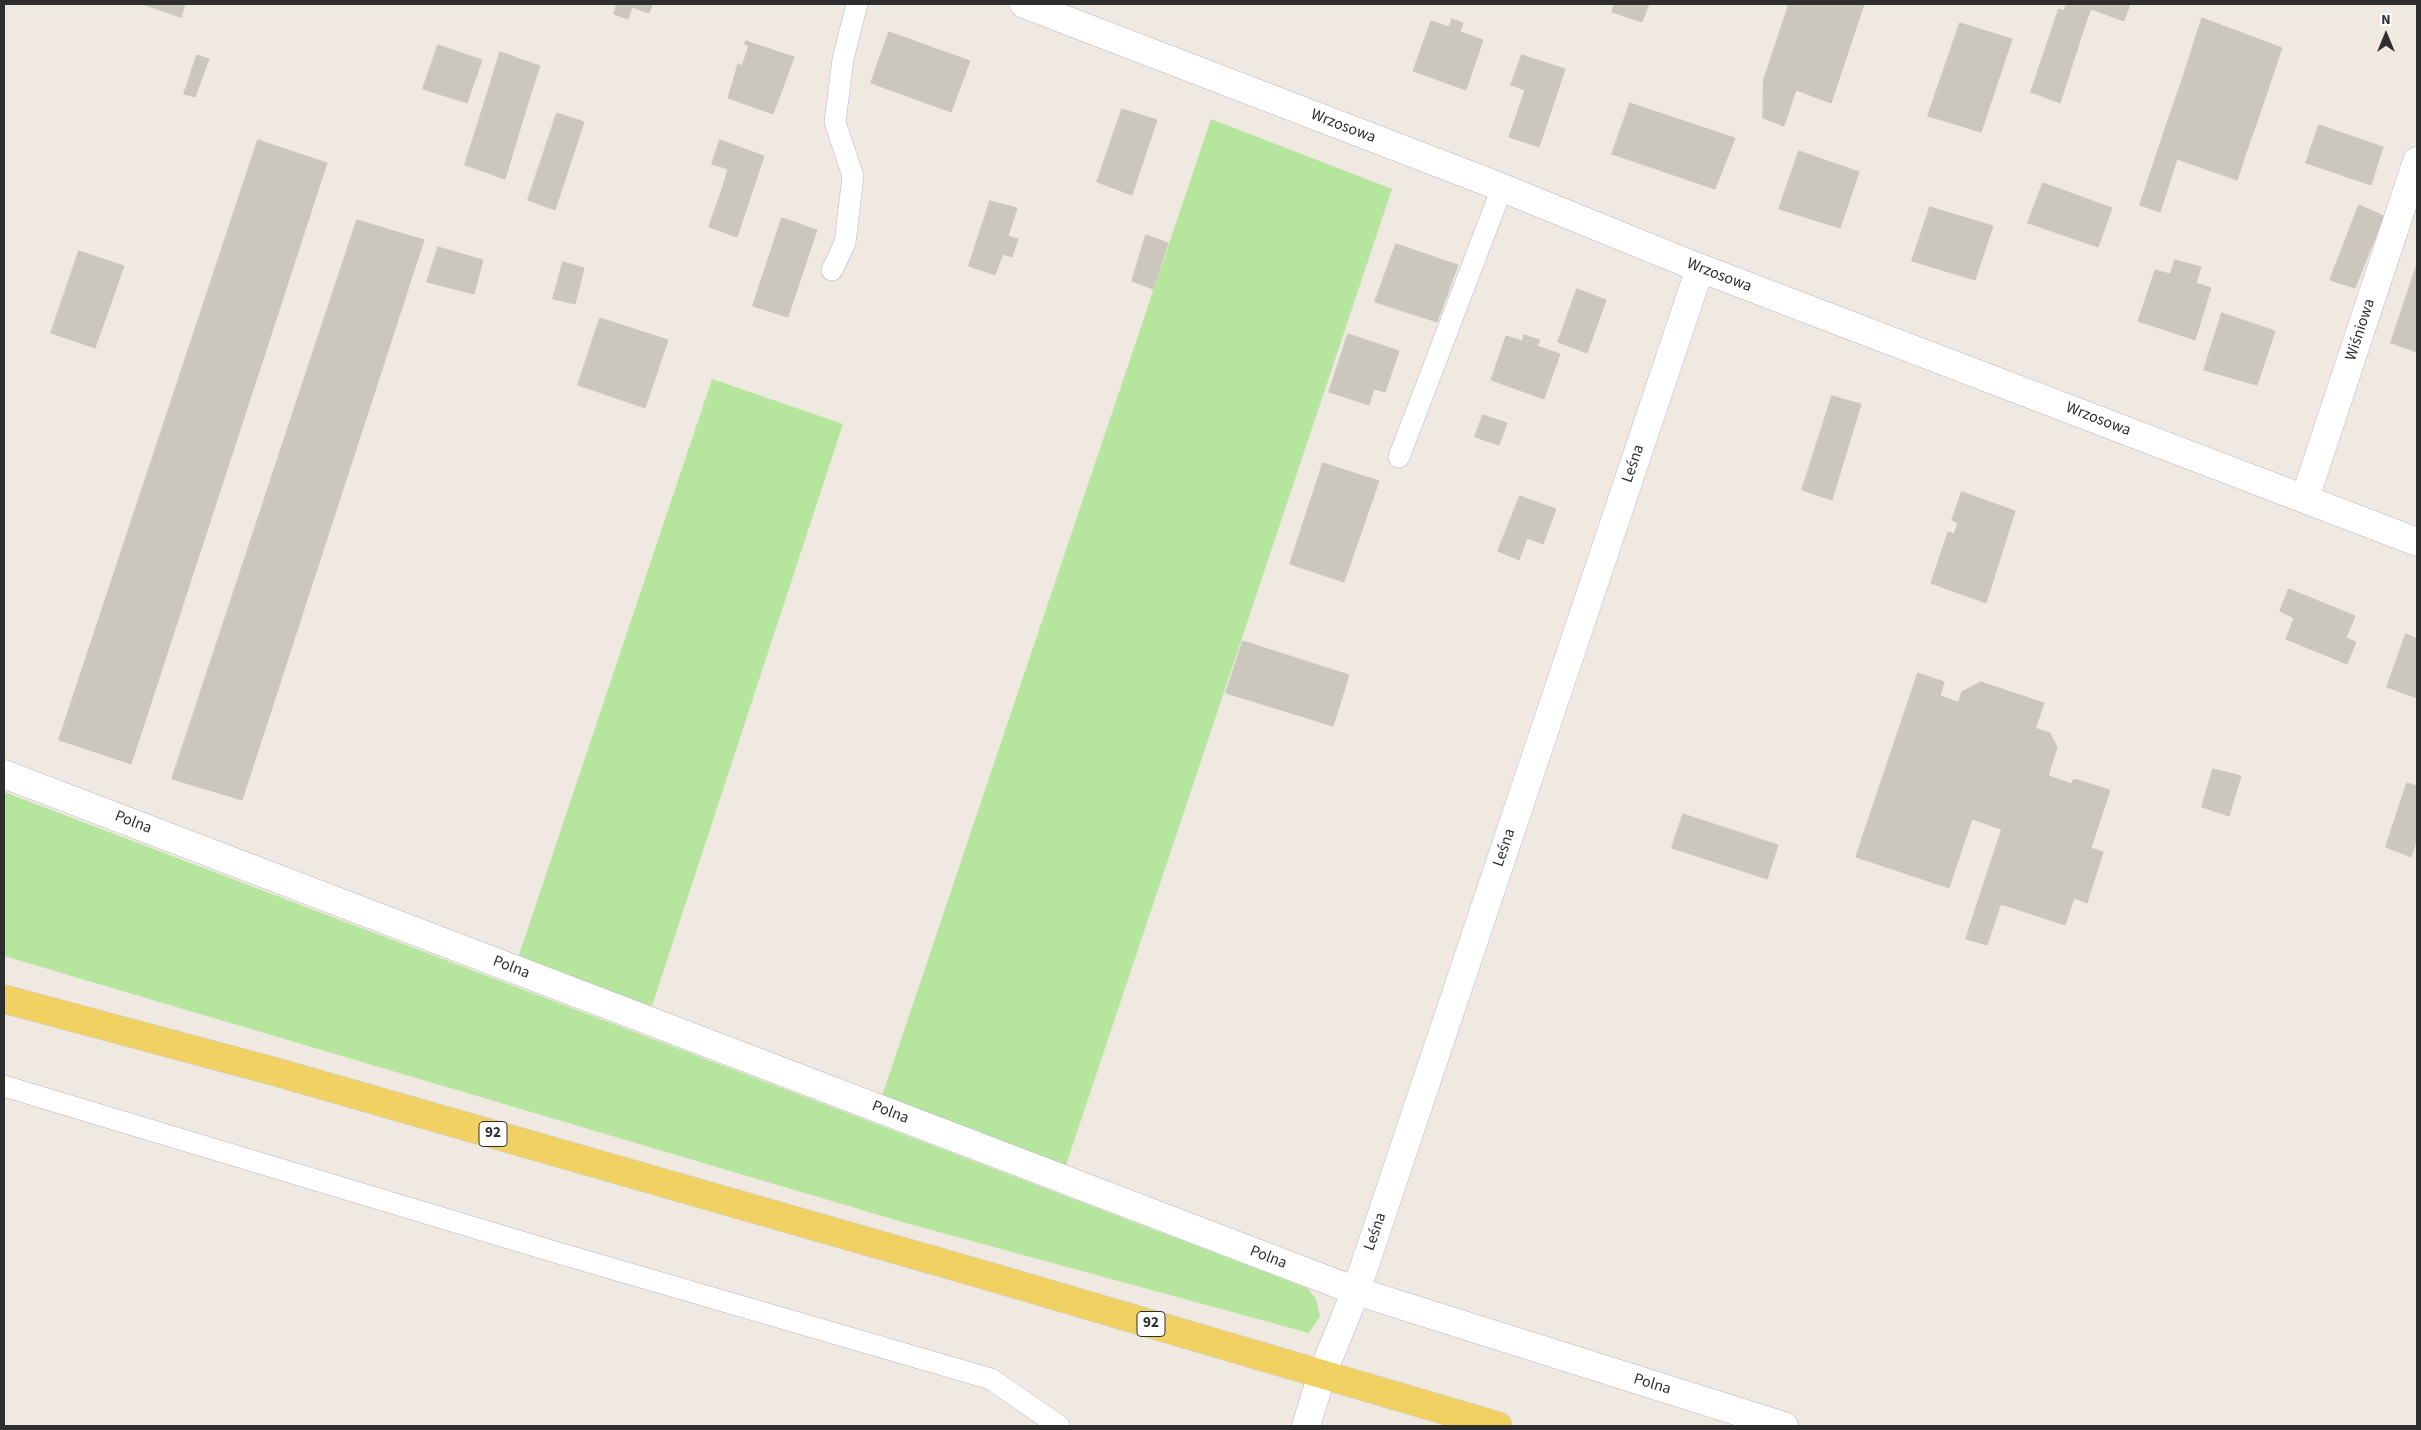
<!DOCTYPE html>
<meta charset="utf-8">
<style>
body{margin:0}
#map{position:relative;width:2421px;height:1430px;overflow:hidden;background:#efe9e1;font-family:"Source Sans 3",sans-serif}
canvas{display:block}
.frame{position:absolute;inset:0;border:5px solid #2e2e2e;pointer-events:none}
.north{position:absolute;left:2361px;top:10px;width:50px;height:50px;-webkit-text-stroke:4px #fff;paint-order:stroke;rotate:0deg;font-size:14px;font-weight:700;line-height:20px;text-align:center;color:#2e2e2e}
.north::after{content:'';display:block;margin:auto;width:18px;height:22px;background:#2e2e2e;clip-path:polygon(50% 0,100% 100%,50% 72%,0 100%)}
</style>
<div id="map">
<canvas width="2421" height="1430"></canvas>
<div class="frame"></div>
<div class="north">N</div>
</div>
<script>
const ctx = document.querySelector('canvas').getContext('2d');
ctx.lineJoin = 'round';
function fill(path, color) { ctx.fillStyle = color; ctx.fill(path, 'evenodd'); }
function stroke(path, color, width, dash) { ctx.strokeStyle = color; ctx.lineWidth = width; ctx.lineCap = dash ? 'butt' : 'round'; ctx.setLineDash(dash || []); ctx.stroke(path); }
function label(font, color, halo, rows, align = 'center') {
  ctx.font = font + ' "Source Sans 3",sans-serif'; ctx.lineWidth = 5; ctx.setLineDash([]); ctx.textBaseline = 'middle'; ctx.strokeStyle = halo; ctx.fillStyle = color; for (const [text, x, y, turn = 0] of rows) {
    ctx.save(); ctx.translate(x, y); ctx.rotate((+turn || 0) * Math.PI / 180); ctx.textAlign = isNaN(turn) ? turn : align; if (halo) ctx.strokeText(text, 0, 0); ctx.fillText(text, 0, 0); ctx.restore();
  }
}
const green = new Path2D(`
 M1211,119l181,70 -326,976 -184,-69z
 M712,379l131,45 -192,585 -133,-51z
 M4,792l1303,496 9,11 4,17 -11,17 -403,-110 -902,-267z`);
const building = new Path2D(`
 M143,4h42l-4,13z
 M617,4h35l-3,9 -17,-6 -4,12 -14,-5z
 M1615,4h34l-7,18 -30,-10z
 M1789,4h35l-28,86 -32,-10z
 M1824,4h40l-33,99 -35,-13z
 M2067,4h26l-6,15 -23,-8z
 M2093,4h37l-6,17 -33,-12z
 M2059,9l28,10 -27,84 -29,-11z
 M2202,18l80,30 -21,62 -79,-29z
 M1452,19l11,4 -3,9 23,8 -17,50 -53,-19 18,-50 18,6z
 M1960,23l52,16 -31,93 -53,-16z
 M889,32l81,29 -19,51 -80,-29z
 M746,41l48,16 -21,57 -45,-16 10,-34 4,2 7,-20 -4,-2z
 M438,45l44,15 -15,43 -44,-14z
 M500,52l40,14 -10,30 -39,-14z
 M197,55l12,4 -14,38 -11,-3z
 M1522,55l43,14 -26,78 -30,-10 16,-47 -14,-5z
 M1764,80l32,10 -12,36 -21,-8z
 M2182,81l79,29 -13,37 -79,-29z
 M491,82l39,14 -25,83 -40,-14z
 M1630,103l51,17 -16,52 -53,-18z
 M1122,109l35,11 -25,75 -35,-13z
 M557,113l27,9 -29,88 -27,-10z
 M2169,118l79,29 -11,33 -60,-21 -17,53 -20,-7z
 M1681,120l54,18 -20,51 -50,-17z
 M2319,125l64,22 -12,38 -65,-22z
 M258,140l69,23 -196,601 -72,-24z
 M720,140l44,16 -14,42 -28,-8 6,-21 -16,-5z
 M1799,151l60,21 -19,56 -61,-19z
 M2043,183l69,25 -14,39 -70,-24z
 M722,190l28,8 -13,39 -28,-10z
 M990,201l27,7 -9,28 10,3 -6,18 -9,-3 -8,21 -26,-9z
 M2359,205l25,11 -29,72 -25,-8z
 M1930,207l63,19 -18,54 -63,-19z
 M782,218l35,12 -29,87 -35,-11z
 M357,220l67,20 -182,560 -70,-21z
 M1146,235l22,8 -15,46 -21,-8z
 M1396,244l62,21 -21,57 -62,-20z
 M438,247l45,13 -9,34 -47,-12z
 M79,251l45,15 -29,82 -44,-15z
 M2175,260l26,7 -5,16 15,5 -16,52 -57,-19 17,-51 15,4z
 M563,262l21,6 -9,36 -22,-5z
 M2417,264v88l-26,-9z
 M1577,289l29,11 -19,53 -29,-11z
 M2222,313l53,18 -18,54 -53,-15z
 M600,318l68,22 -23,68 -67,-23z
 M1348,334l51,17 -14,41 -11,-3 -5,16 -40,-13z
 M1524,335l16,5 -3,6 23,8 -16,45 -53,-19 15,-44 16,5z
 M1832,396l29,8 -29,96 -30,-10z
 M1483,415l24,8 -8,22 -24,-8z
 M1323,463l56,18 -35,101 -54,-18z
 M1962,492l53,19 -29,92 -55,-20 17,-51 6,2 4,-11 -6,-3z
 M1520,496l36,13 -13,35 -16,-6 -8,22 -21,-9z
 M2289,589l66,27 -9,22 10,4 -9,22 -61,-25 8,-21 -14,-7z
 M2406,634l11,5v59l-30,-11z
 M1243,641l106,34 -16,51 -107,-33z
 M1918,673l26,9 -4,14 66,23 -33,97 -36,-11 4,-12 -57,-19z
 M1981,682l63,21 -43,126 -29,-10 34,-100 -48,-16 4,-11z
 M2035,728l15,5 7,14 -9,29 -4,-2 -57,171 -21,-6z
 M2213,769l28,7 -12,40 -27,-9z
 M1884,774l57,19 -4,12 36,11 -24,72 -93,-31z
 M2044,774l27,10 3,-5 36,11 -19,58 12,4 -16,51 -13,-5 -9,27 -64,-21z
 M2407,783l10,3v53l-6,18 -25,-10z
 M1683,814l95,31 -11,34 -95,-31z`);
const service = new Path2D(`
 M832,270l13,-27 8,-67 -18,-54 8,-63 14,-55
 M1399,457l103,-269
 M4,1086l551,166 436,127 68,47`);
const minor = new Path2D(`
 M1024,4l464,178 199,81 730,279
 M2305,498l112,-337
 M4,774l1352,517 428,135
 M1306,1426l16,-52 34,-83 344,-1023`);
const primary = new Path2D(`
 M4,999l272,73 705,202 517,152`);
const shields = [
 [493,1134,28],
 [1151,1324,28]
];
const shieldNames = [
 ["92",493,1134],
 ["92",1151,1324]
];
const streetNames = [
 ["Wrzosowa",1343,127,21],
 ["Wrzosowa",1719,276,21],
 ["Wiśniowa",2361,330,-72],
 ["Wrzosowa",2098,420,21],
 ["Leśna",1634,464,-71],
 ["Polna",133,823,21],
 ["Leśna",1505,848,-71],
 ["Polna",511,968,21],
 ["Polna",890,1113,21],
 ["Leśna",1376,1232,-71],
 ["Polna",1268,1258,21],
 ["Polna",1652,1385,17]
];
fill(green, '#b6e59e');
fill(building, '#cbc7bf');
stroke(building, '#cbc5ba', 1);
stroke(service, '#b4b7c1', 22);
stroke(minor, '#b4b7c1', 29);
stroke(primary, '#c9c9c9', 29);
stroke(service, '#fff', 21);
stroke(minor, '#fff', 28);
stroke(primary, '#f2d163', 28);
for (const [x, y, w] of shields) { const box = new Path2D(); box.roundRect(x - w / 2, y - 12.5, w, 25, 4); ctx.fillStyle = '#fff'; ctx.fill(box); stroke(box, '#2e2e2e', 1); }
label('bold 15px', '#2e2e2e', null, shieldNames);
label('16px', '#2e2e2e', '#fff', streetNames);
</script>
